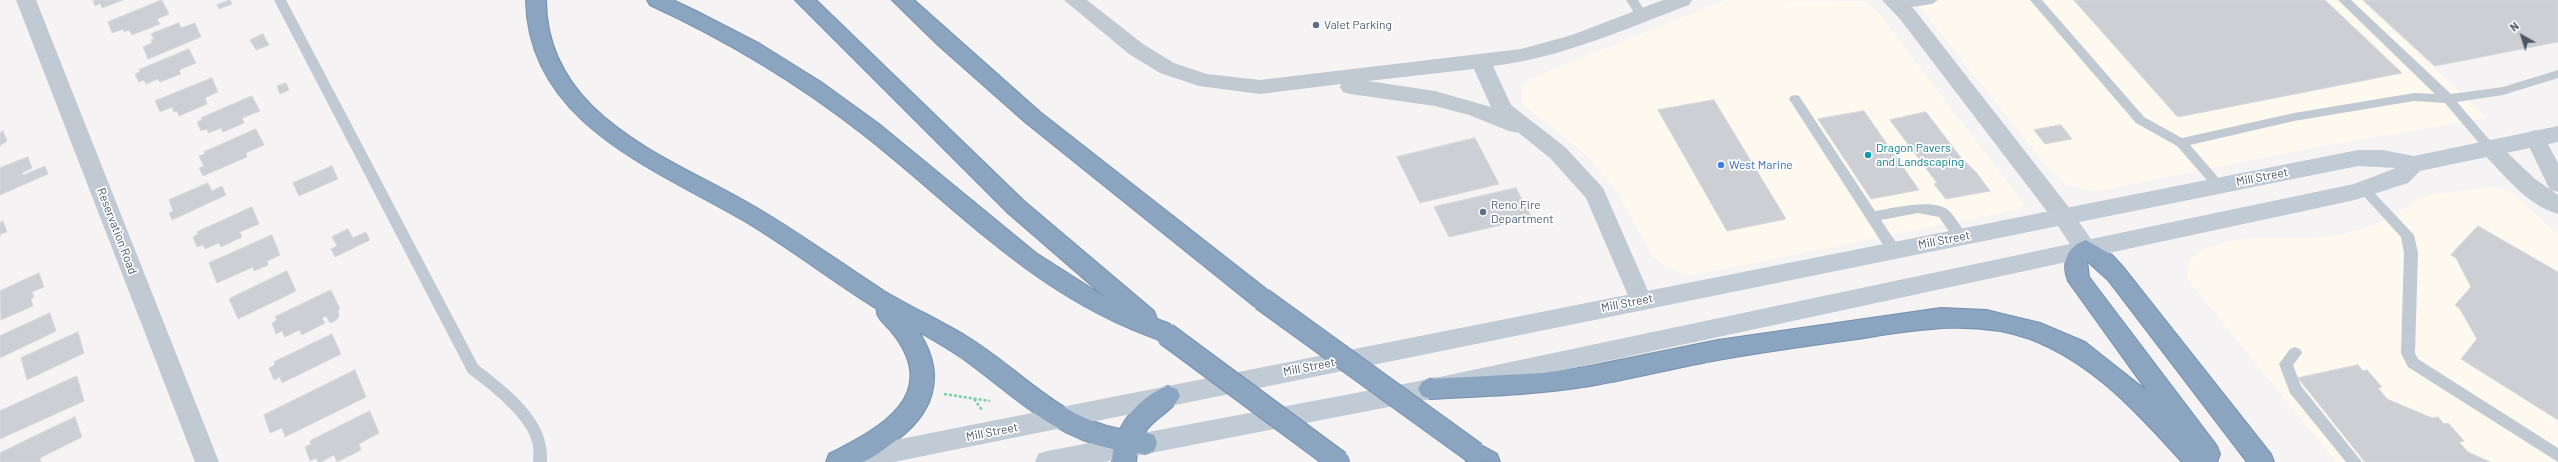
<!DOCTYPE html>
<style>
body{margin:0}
#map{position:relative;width:2558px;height:462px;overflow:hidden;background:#f5f3f3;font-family:Barlow,sans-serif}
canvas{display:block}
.north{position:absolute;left:2502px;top:16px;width:40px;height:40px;-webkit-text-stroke:3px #fff;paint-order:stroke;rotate:321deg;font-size:11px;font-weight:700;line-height:16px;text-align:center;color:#4a5661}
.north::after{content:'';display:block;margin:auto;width:14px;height:18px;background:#4a5661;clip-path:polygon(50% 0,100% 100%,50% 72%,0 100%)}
</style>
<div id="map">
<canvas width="2558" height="462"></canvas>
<div class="north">N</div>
</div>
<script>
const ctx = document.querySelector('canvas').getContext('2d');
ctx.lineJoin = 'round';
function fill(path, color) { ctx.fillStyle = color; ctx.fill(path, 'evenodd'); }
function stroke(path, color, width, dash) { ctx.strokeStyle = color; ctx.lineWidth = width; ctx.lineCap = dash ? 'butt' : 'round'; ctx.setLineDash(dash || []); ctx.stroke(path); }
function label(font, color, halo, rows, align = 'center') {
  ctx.font = font + ' Barlow,sans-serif'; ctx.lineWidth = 3.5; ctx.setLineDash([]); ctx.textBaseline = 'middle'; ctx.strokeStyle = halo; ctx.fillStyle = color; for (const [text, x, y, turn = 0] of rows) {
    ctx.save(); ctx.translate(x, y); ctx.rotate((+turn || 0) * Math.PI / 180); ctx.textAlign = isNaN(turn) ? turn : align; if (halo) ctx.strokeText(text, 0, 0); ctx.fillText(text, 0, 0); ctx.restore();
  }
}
const commercial = new Path2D(`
 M1726,0l138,1 13,10 147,193 -4,5 -332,67 -22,-10 -13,-9 -36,-66 -32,-37 -63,-50v-19l15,-9z
 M1914,0h448l125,118 -186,32 -202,41 -14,-1 -17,-5 -15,-11z
 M2492,187l20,5 46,43v227h-222l-149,-183 2,-18 10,-9 22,-9 28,-5h62l30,-3 36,-11 32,-18 7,-7 13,-4z`);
const building = new Path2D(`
 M96,0h27l-21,8 -2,-5 -5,3 -2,-5z
 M162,0l7,14 -12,5 3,5 -28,11 -3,-5 -5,2 -1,-3 -11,4 -4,-11z
 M230,0l2,4 -13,5 -2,-4z
 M2074,0h251l77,73 -224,44z
 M2363,0h195v42l-123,24z
 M179,23l2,5 14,-5 6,14 -53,22 -5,-12 9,-4 -1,-3 3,-1 -3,-5z
 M263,34l6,11 -13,5 -6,-10z
 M189,49l7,14 -17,7 2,4 -21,8 -2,-3 -12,5 -2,-4 -5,2 -4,-8 5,-2 -1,-2z
 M212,78l6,14 -13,6 2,6 -28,12 -2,-5 -3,1 -2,-5 -12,5 -5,-11z
 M286,83l3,7 -9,4 -3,-8z
 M252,96l8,15 -18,7 2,5 -21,9 -2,-4 -13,5 -1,-4 -6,2 -4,-9 5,-2 -1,-2z
 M1714,100l72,119 -59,12 -69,-121z
 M1864,111l55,79 -48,9 -53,-80z
 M1926,112l36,47 14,13 14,19 -44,8 -12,-15 3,-1 -47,-63z
 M2061,125l11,14 -27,5 -11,-14z
 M256,129l8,16 -18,8 1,4 -44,19 -4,-8 5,-2 -5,-10 6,-2 -1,-2z
 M3,131l4,10 -7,5v-13z
 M1475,138l24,46 -79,19 -23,-46z
 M28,157l4,11 -10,5 1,2 22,-9 3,8 -48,21v-27z
 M332,166l6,13 -39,17 -6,-13z
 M208,183l4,8 10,-5 4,9 -54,25 -3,-7 4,-2 -4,-11z
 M1516,188l16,30 -83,19 -15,-30z
 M252,207l7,17 -19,8 2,5 -21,10 -2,-4 -14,6 -2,-4 -6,2 -4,-10 5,-3 -1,-2z
 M3,221l4,11 -7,2v3v-14z
 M2478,226l80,46v148l-97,-61 16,-20 -17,-30 -5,-4 16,-18 -15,-29 -5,-3z
 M348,229l5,9 13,-6 4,8 -35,17 -4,-8 6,-3 -5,-9z
 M272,235l8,20 -13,6 1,4 -14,6 -1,-4 -36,16 -8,-20z
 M287,271l9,20 -58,28 -9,-20z
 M39,273l5,14 -12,5 2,5 -3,2 2,7 -32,14 -1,-29z
 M331,290l9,19 -2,1 1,7 -4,4 -5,2 -4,-7 -4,2 3,5 -23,12 -3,-5 -14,7 -3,-6 -6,3 -4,-11 5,-3 -2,-3z
 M50,313l6,18 -56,27v-22z
 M78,332l6,21 -57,27 -6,-22z
 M332,334l9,20 -59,29 -2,-6 -6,3 -5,-12 6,-3 -1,-3z
 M2358,365l5,6 4,-1 15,17 -4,1 9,11 45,19 6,-1 6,7 4,-1 16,18 -5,1 9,10 22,10h-125l-67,-84z
 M355,370l11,27 -81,40 -3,-9 -12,5 -6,-18z
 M77,376l7,25 -84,38v-28z
 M370,411l9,22 -20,11 2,6 -24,12 -3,-7 -13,7h-3l-2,-4 -6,3 -5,-14 6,-3 -1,-3z
 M75,417l7,20 -42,21 1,4h-41v-9z`);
const path = new Path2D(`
 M944,394l46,7
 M974,399l8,11`);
const service = new Path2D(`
 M274,0h12l192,365c31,24 72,54 69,97h-14c0,-5 1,-10 0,-16 -4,-27 -44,-57 -65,-73z
 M1626,0h12l10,16 -2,3h-8z
 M1907,0h31l-6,4 -33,5 -6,-4 2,-3z
 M2030,0h12l102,117 38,21 112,-25 120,-20 21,1 -97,-94h13l100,94 52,-7 55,-17v8l-55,17 -46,7 36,42 2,3 -2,3h-8l-40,-47 -31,-2 -120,20 -104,24 32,37 2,3 -6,5 -4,-2 -37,-42 -41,-23z
 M1795,95l4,1 76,115c18,-3 58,-13 73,-1 6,5 12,16 17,22l2,4 -2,4h-10l-16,-23 -21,-4 -37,7 20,30 -2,4h-10l-98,-152 -2,-3 2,-3z
 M2364,184l4,2 46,49 4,18 -3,100 3,6 140,89v14l-150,-95 -7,-14 3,-100 -3,-16 -41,-45 -2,-3 2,-3z
 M2295,347l5,2 2,4 -9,12 8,21 61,76h-16l-56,-69 -11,-29 11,-15z`);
const minor = new Path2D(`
 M16,0h20l183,462h-24z
 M1064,0h23l56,44 31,19 33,11 53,6 261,-31 51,-14 91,-35h29l-3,5c-64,24 -128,53 -196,61l18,39 54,42 38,41 49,112 -3,7 -8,2 -8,-2 -47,-109 -35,-39 -32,-26 -10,-2 -40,-16 -34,-9 -85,-12 -7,-2 -3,-5 1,-3 -81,10 -61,-8 -39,-13 -31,-19zM1474,69l17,38 -56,-16 -67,-10z
 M1882,0h22l10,9 157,201 3,6 -3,6 -8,2 -8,-2 -155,-203z
 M2535,130l7,3 16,30v29l-8,-2 -25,-52 3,-5z
 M2489,139l7,3 39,37 23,16v19c-31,-9 -54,-39 -76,-62l-3,-5 3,-5z`);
const secondary = new Path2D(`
 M2558,126v16l-138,29 -12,12 -53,17 -925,199 -326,63h-69l3,-8 9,-3 383,-72 640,-135 -12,-18 -1164,236h-66l3,-8 9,-3 1518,-301h24l32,6zM2358,166l38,2 -42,16 -263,55 -12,-17z`);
const motorway = new Path2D(`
 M526,0h20c0,42 16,76 46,106 45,44 104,67 158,98 46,26 89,58 134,87 27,16 55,29 82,45 52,31 92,82 154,93 10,-19 28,-36 48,-43l9,3 3,7c-7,15 -26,22 -35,36l9,3 3,8 -3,8 -9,3 -8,-1 -1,9h-24l1,-13c-60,-12 -100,-54 -147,-88 -15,-11 -31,-20 -47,-29 29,45 14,84 -28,112 -8,6 -19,15 -29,18 -10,0 -26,0 -36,0l3,-8c52,-26 114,-60 62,-123 -5,-6 -16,-14 -14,-22 -45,-28 -86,-60 -131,-87 -90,-53 -218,-98 -220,-222z
 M647,0h26l23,11 64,33 61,38 58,42 157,129 69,44 -97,-84 -213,-213h21l208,201 130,110 3,8 13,5 4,7 -4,7 -8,3c-125,-43 -198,-127 -298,-206 -66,-52 -138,-95 -214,-130z
 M892,0h22l126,112 230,180 3,7 -3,7 -8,2 -8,-2 -229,-184 -87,-77z
 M2086,240l26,15 12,13 147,186 3,8h-27l-139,-182 -21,-19 2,16 128,169 3,8 -3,8h-35c-44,-49 -89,-99 -152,-123 -59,-21 -120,-8 -180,1 -44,6 -88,12 -132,20 -45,8 -90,20 -135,27 -50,8 -102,9 -153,12l-8,-3 -4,-7 4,-7 8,-3 113,-6 42,-6 133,-27 223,-32 45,2 54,13 45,19 62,49 -79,-110c-7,-18 -1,-35 18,-41z
 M1475,442l22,12 3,8 -34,-1 -3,-8 3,-8z`);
const motorwayBridge = new Path2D(`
 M1262,299l213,154
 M1166,334l173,128`);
const markers = [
 [1316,25,4,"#5c6f8a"],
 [1868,155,4,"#0f9aa8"],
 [1721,165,4,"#3f7fe0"],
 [1483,212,4,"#5c6f8a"]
];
const serviceNames = [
 ["Valet Parking",1324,25],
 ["Reno Fire",1491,205],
 ["Department",1491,219]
];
const cultureNames = [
 ["Dragon Pavers",1876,148],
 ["and Landscaping",1876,162]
];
const shopNames = [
 ["West Marine",1729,165]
];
const streetNames = [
 ["Mill Street",2262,177,-11],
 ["Reservation Road",117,231,69],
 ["Mill Street",1944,240,-11],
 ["Mill Street",1627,303,-11],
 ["Mill Street",1309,367,-11],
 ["Mill Street",992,432,-11]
];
fill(commercial, '#fdf9ef');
fill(building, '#cdcfd5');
stroke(building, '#d7d9de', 1);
stroke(motorway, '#7690ad', 2);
stroke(path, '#7ad0a6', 2.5, [3, 2]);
fill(service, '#c1cad2');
fill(minor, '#c1cad2');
fill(secondary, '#c1cbd6');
fill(motorway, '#8ba5c1');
stroke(motorwayBridge, '#7690ad', 24, []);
stroke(motorwayBridge, '#8ba5c1', 22);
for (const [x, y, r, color] of markers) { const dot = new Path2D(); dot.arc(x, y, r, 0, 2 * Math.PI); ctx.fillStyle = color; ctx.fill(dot); stroke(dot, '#fff', 1.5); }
label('12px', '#4e5e75', '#fff', serviceNames, 'left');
label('12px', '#0d838f', '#fff', cultureNames, 'left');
label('12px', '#366cbe', '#fff', shopNames, 'left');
label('12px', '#4a5661', '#fff', streetNames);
</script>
